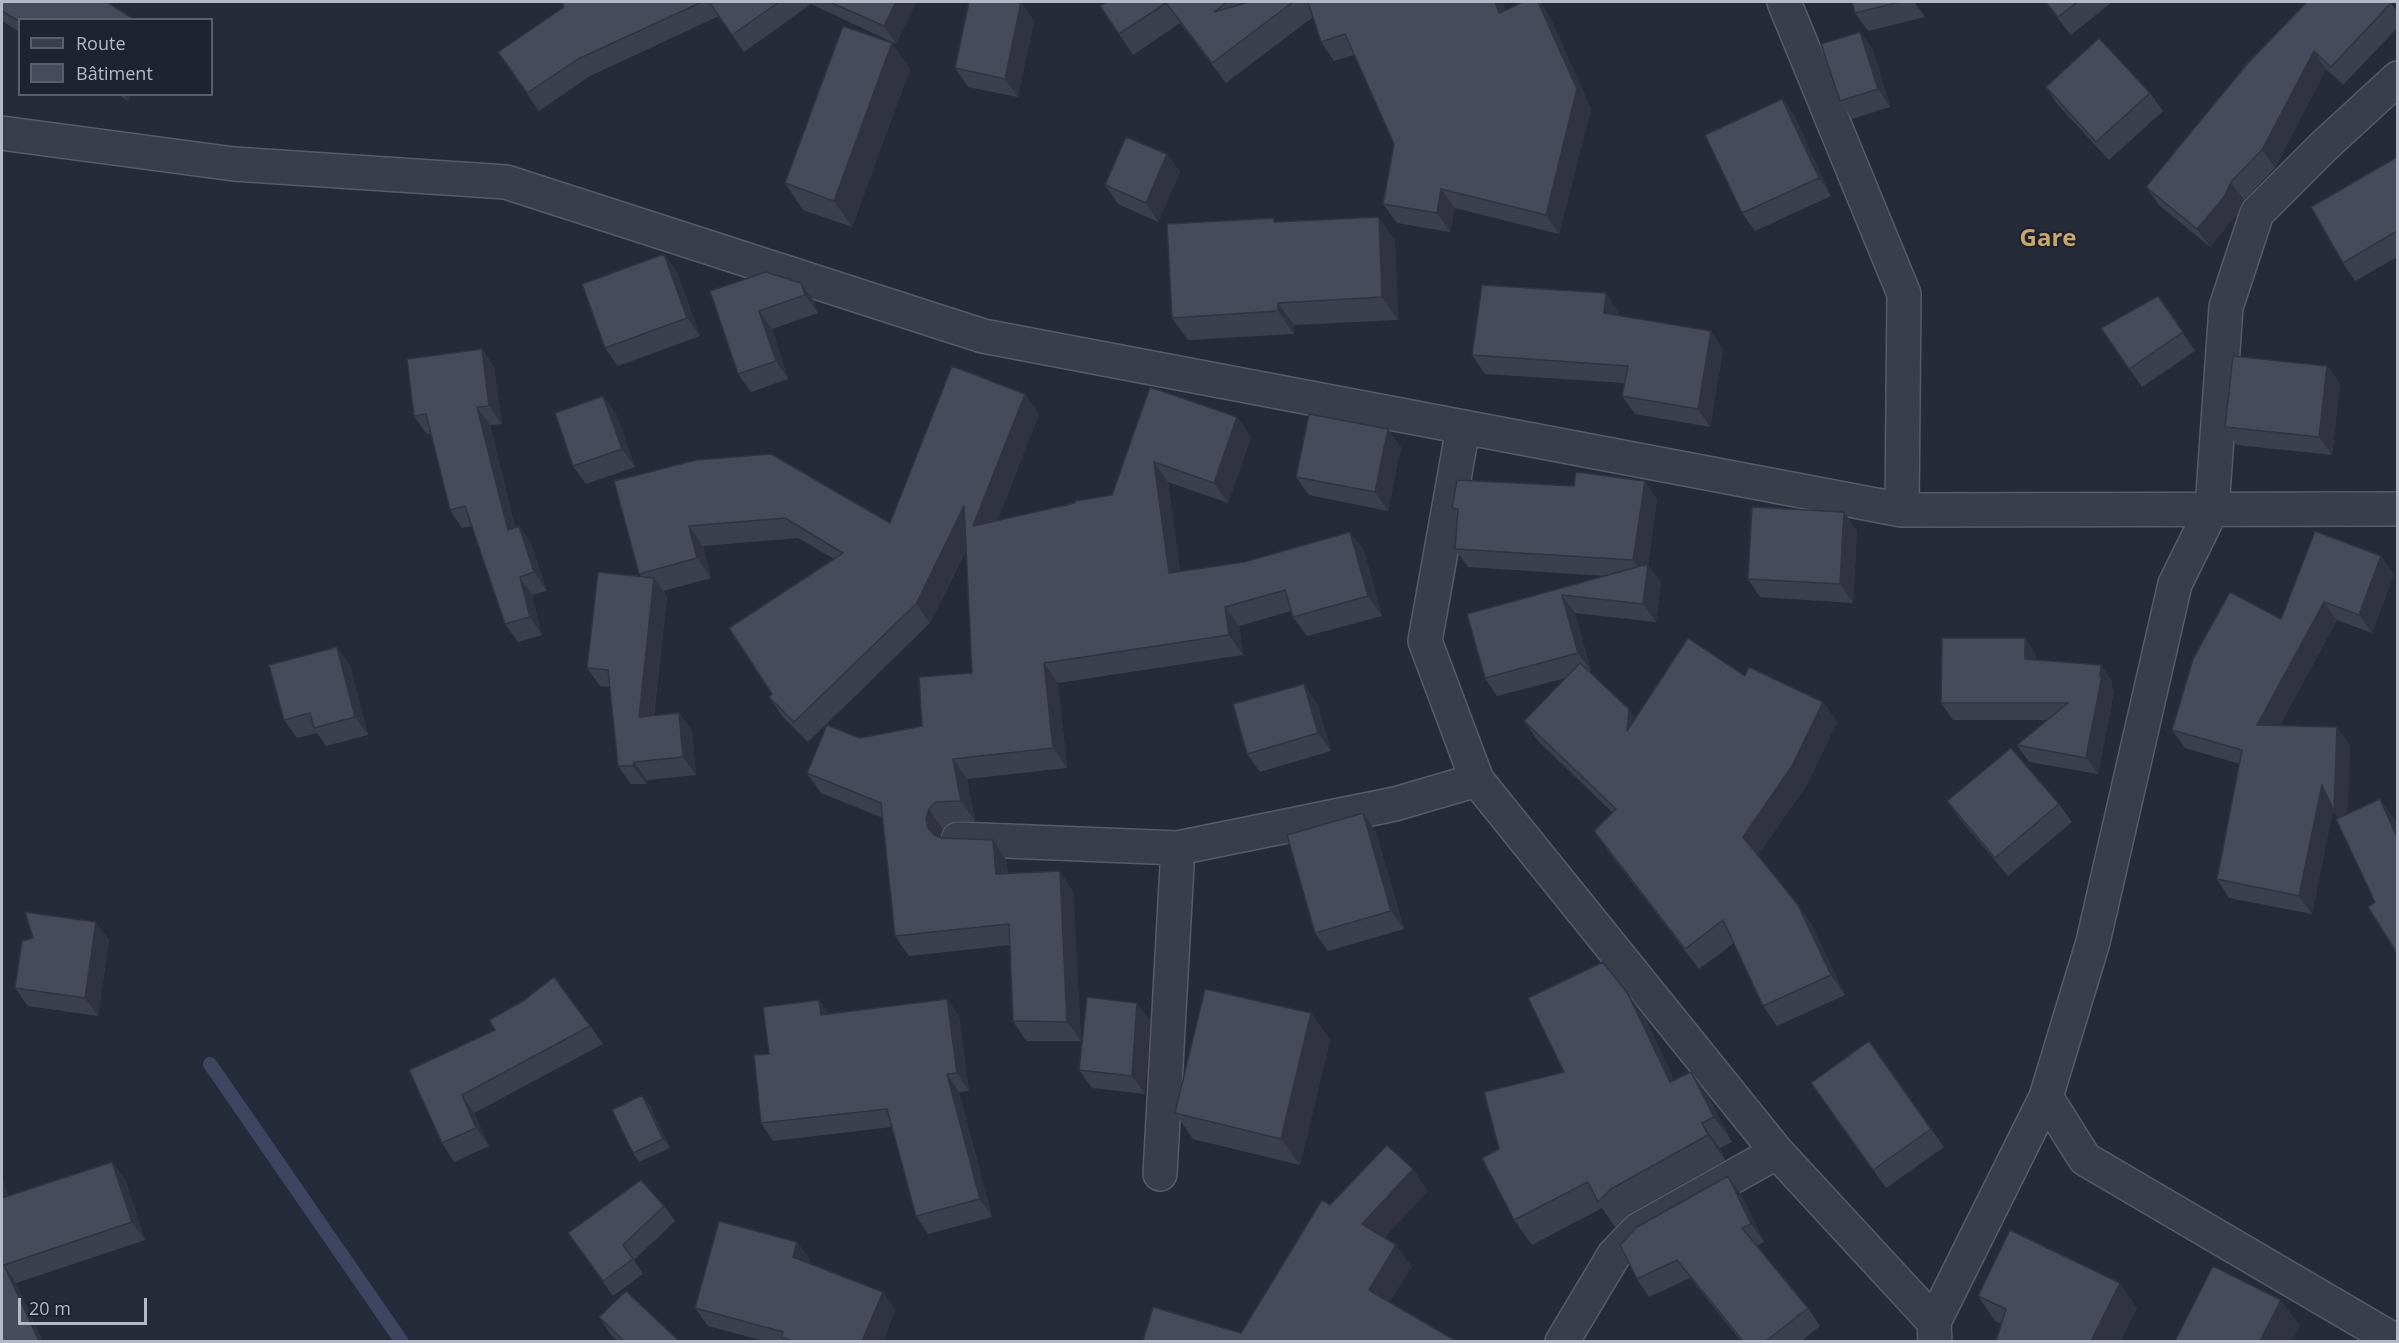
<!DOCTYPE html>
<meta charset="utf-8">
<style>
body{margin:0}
#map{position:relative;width:2399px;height:1343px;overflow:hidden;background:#262b3a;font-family:"Open Sans",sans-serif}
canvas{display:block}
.frame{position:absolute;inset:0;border:3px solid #b5b8c6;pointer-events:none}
.legend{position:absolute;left:18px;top:18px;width:195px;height:78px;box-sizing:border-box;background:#1f222f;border:2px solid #5b5e6b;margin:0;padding:8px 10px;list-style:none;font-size:18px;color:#b5b8c6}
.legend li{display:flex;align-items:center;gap:12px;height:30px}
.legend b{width:30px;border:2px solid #5b5e6b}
.scale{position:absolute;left:18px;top:1298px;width:129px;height:27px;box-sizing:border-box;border:3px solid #b5b8c6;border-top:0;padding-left:8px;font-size:18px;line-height:21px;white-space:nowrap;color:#b5b8c6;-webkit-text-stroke:4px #1f222f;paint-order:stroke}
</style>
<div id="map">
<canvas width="2399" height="1343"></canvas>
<div class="frame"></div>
<ul class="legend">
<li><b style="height:8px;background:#3a3d4a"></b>Route</li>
<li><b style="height:16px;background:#464a5b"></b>Bâtiment</li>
</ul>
<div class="scale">20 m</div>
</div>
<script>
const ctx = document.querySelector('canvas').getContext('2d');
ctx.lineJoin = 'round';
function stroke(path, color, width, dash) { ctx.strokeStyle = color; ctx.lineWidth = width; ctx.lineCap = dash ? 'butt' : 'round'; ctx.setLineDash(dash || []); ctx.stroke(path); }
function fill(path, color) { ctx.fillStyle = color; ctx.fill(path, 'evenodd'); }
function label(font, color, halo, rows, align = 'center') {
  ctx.font = font + ' "Open Sans",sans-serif'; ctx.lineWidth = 4.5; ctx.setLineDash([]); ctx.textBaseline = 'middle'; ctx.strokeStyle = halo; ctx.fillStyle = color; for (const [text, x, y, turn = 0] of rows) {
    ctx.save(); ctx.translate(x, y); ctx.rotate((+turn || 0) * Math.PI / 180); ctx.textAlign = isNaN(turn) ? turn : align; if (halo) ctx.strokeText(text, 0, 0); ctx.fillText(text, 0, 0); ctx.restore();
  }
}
const stream = new Path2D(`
 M210,1064l192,278`);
const minor = new Path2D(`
 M1784,2l120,292 -2,216
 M2,133l232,31 272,18 477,154 919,174 496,-1
 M1463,428l-38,213 52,139 300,372 157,170 1,20
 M958,839l220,9 217,-44 82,-24
 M2046,1097l39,62 312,183
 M1160,1174l18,-326
 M1934,1322l112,-225 47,-155 82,-358 37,-75 14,-202 31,-94 67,-67 74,-68
 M1562,1342l52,-87 24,-25 139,-78`);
const wall = new Path2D(`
 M2,2l18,18v12l-18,-11z
 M562,2h354l-20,42 -85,-40 -67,48 -25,-36 -129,60 -51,35 -41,-59 66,-45z
 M1107,2h396l2,8 18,-8h17l9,13 42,94 -32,125 -104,-26 -5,24 -53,-9 -14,-19 11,-60 -40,-89 -20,6 -13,-19 -8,-25 -87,66 -46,-60 -47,32 -14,-21z
 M1852,2h62l11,15 -57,14 -13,-18z
 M2045,2h67l-41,33z
 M2307,2l84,1 6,9v16l-54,57 -17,-16 -51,99 -31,32 -8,15 -26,32 -51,-42 -13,-18z
 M1021,3l13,18 -16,76 -50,-10 -13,-19z
 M1860,32l13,18 17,57 -38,12 -12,-18z
 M892,43l18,26 -58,158 -49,-17 -18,-27z
 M2046,87l104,6 13,18 -54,49 -51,-55z
 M118,94h14l-4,7z
 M1782,99l13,18 36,79 -76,35 -13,-18z
 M1167,154l13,18 -22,50 -40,-18 -13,-19z
 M2397,157v100l-42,24 -12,-18z
 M1276,222l119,18 3,80 -104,5v9l-106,6 -16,-22z
 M664,254l13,18 23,64 -82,30 -13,-18z
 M801,283l13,18 4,12 -46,16 16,50 -37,13 -13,-18 -28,-83z
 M2158,296l37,55 -53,36 -41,-59z
 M1618,311v4l105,34 -13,78 -75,-13 -13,-18 3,-13 -140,-9 -13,-19z
 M482,349l12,18 8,57 -12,1 25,102 4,-1 12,18 16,47 -15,4 10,40 -24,7 -13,-18 -33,-98 -10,2 -12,-18 -19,-76h-4l-13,-18z
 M2327,366l13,18 -8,71 -95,-10 -12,-18z
 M1150,387l87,30 14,20 -23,66 -60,-21 12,89 64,-9 106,-30 14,19 18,65 -75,20 -14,-19 -2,-6 -52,15 4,29 -185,28 9,85 -100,11 8,42 -25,1 -7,7 -3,8 66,23 2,14 65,17 8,150h-55l-13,-20 -3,-76 -101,11 -14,-20 -12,-118 -62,-25 -14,-20 53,-35 62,-12 50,-53 -6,-123 -36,73 -122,119 -25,-25 -14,-20 3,-3 62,-135 -36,-21 -95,8 8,32 -48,13 4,5 -13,119 25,-2 13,18 4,44 -49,5 -1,4h-15l-13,-18 -8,-79 -10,-1 -13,-18 54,-92 -2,-2 -25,-93 276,42 135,-129 14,20 -42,107 115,-26z
 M603,396l13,18 19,53 -49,17 -13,-18z
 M1401,447l-13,64 -79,-16 -13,-18z
 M1657,499l-9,66 13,17 -5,40 -81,-9 16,58 -2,1 46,46 110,-42 78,26 14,20 -31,64 -48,69 54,70 33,70 -68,31 -14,-20 -29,-63 -35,26 -91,-118 -14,-20 18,-19 -74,-71 -14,-20 42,-43 -69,18 -12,-18 -18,-64 139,-38 -138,-9 -13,-18 3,-33 -6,-8z
 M1857,531l-4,72 -93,-6 -12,-18z
 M2381,556l13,18 -22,59 -35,-13 -57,105 70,20 -3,69 33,-15 17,25v129l-58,-135 -6,-8 -21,104 -83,-16 -12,-19 23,-115 -55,-16 -13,-18 109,-111z
 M2036,655v5l76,21v7l2,3 -16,83 -69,-12 -12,-17 31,-25h-95l-12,-17z
 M350,665l18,70 -42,11 -9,-13 -20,5 -13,-18z
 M1317,703l14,48 -71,21 -13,-18z
 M1947,801l112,3 13,18 -64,54 -48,-57z
 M1376,832l28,97 -76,22 -13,-18z
 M109,940l-11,76 -70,-10 -13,-18z
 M947,999l12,17 10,75 -10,1 33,125 -64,17 -12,-18 -24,-89 -119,14 -12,-18 8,-69 60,-40z
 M1311,1013l19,27 -30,125 -107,-26 -18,-26z
 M1645,1018l29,62 34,16 24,46 -12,6 5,12 -96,54 -14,13 -13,-19 -70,37 -18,-25 -15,-71 65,-77z
 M1150,1021l-5,73 -53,-6 -13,-18z
 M590,1026l13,18 -129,69 15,33 -35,16 -12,-19 -33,-73z
 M1869,1041l75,106 -58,41 -75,-105z
 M649,1104l21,44 -31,14 -6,-9z
 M112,1162l13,18 20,60 -129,43 -14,58v-163l6,18z
 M1741,1194l23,48 -7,4 51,62 12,18 -19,15h-60l-51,-63 -41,19 -12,-18z
 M664,1206l11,15 -41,39 9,14 -30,22 -45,-63z
 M797,1242l13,18 -1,3 74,29 12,18 -12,31h-119l-56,-15 -13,-18z
 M626,1291l53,50h-61l-6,-5 -13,-19z
 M1978,1296l159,12 -16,33h-125l6,-17 -7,-3z`);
const shadedWall = new Path2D(`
 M896,2h20l-20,42 -12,-18z
 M1495,2h8l9,30 -13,-19z
 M1538,2h2l9,13 42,94 -32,125 -13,-19z
 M1021,3l13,18 -16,76 -13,-18z
 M1860,32l13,18 17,57 -12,-18z
 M892,43l18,26 -58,158 -18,-26z
 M2314,51l12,18 -51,99 -13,-18z
 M124,94h8l-4,7z
 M1782,99l13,18 36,79 -12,-18z
 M1167,154l13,18 -22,50 -12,-19z
 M2231,182l13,18 -8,15 -26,32 -13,-18z
 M1441,189l14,19 -5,24 -13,-19z
 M1379,217l16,23 3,80 -16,-23z
 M664,254l13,18 23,64 -13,-18z
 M801,283l13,18 4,12 -13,-18z
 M1606,293l12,18 -1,20 -13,-18z
 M1278,303l16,22v9l-16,-23z
 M759,311l13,18 16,50 -12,-18z
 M1711,331l12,18 -13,78 -12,-18z
 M482,349l12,18 8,57 -13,-18z
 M2327,366l13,18 -8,71 -13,-18z
 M1025,394l14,20 -52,132 -12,-16 -45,93 -14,-19 48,-98z
 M603,396l13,18 19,53 -13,-18z
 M477,407l13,18 30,123 -12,-18z
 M1237,417l14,20 -23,66 -14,-20z
 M1388,429l13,18 -13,64 -13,-19z
 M1154,462l14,20 15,111 -14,-20z
 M1645,481l12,18 -9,66 13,17 -5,40 -13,-18 3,-26 -13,-18z
 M1844,512l13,19 -4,72 -13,-19z
 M519,526l12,18 16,47 -13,-19z
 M689,526l14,20 8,32 -14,-20z
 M1350,532l14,19 18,65 -14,-20z
 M2381,556l13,18 -22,59 -13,-18z
 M520,577l12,18 10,40 -12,-18z
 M654,578l13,18 -16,139 -12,-18z
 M1562,595l13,18 16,58 -13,-18z
 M2324,602l13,18 -67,123 -13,-18z
 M1225,607l14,19 4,29 -14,-20z
 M2025,638l11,17v20l-11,-16z
 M337,647l13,18 18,70 -13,-18z
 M1044,663l14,20 9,85 -14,-20z
 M2101,665l11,16v7l2,3 -16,83 -12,-16 14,-81z
 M1304,684l13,19 14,48 -13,-18z
 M1823,702l14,20 -31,64 -49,71 -14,-20z
 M1629,709l14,20 -16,2z
 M679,713l13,18 4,44 -13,-18z
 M2337,727l13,18 -3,84 -13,-18v-6l-22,109 -13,-18 23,-111z
 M953,759l14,20 8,42 -14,-20z
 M634,762l13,18 -1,4 -13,-18z
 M2380,799l17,25v13z
 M929,809l14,20 -4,10 3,9 -14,-20 -2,-9z
 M1363,813l13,19 28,97 -13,-18z
 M993,840l13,20 4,34 -14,-20z
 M1060,871l13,20 8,150 -14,-19z
 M1798,905l14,20 33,70 -14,-20z
 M96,922l13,18 -11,76 -13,-18z
 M1628,994l17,24 42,89 -17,-25z
 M947,999l12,17 10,75 -12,-18z
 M819,1000l13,17 -11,-2z
 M1137,1003l13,18 -5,73 -13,-18z
 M1311,1013l19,27 -30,125 -19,-26z
 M1691,1072l17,24 24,46 -18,-25z
 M947,1074l12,18 33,125 -12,-18z
 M462,1095l12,18 15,33 -13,-18z
 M642,1095l7,9 21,44 -7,-9z
 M1702,1123l18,25 5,12 -17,-25z
 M112,1162l13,18 20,60 -13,-18z
 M1413,1169l15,22 -51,55 -15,-22z
 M1728,1176l13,18 23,48 -13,-18z
 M2,1178l12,38 -12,-18z
 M797,1242l13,18 -4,15 -13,-18z
 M1396,1245l16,22 -28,44 -15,-21z
 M4,1265l12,18 27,58h-4z
 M2120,1283l17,25 -16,33h-30z
 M883,1292l12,18 -12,31h-21z
 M2281,1300l19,26 -8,15h-32z`);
const building = new Path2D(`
 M2,2h105l28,18h-115v2l-18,-11z
 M562,2h140l-124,57 -51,34 -29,-41 66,-45z
 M709,2h70l-47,33z
 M830,2h66l-12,24z
 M969,2h45l7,1 -16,76 -50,-11z
 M1107,2h120l-13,10 35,-10h44l-81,61 -46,-60 -47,31 -19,-28z
 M1308,2h187l4,11 24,-11h15l39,87 -31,126 -105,-26 -4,24 -54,-9 11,-60 -49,-110 -24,8z
 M1852,2h48l-45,11z
 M2046,2h31l-19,15z
 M2307,2h83l1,1 -60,64 -17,-16 -52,99 -31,32 -7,15 -27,32 -51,-42 101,-123z
 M843,26l49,17 -58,158 -49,-18z
 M1860,32l18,57 -38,12 -19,-57z
 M2099,38l51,55 -54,49 -50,-55z
 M1782,99l37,79 -77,35 -37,-78z
 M1126,137l41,17 -21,49 -41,-18z
 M2397,157v74l-54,32 -32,-56z
 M1379,217l3,80 -104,6v8l-106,7 -5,-94 107,-6v4z
 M664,254l23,64 -82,30 -23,-64z
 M766,272l35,11 4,12 -46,16 17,50 -38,13 -28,-83z
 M1482,285l124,8 -2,20 107,18 -13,78 -76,-13 6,-30 -156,-11z
 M2158,296l25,36 -54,37 -28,-41z
 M482,349l7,57 -12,1 31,123 11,-4 15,46 -14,5 10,40 -25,7 -40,-118 -15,4 -24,-96 -12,2 -7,-57z
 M2233,356l94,10 -8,71 -94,-10z
 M952,366l73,28 -52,132 102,-23v-2l37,-6 38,-108 87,30 -23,66 -60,-21 15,111 75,-11 106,-30 18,64 -75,21 -8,-27 -60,17 4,28 -185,28 9,85 -100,11 8,42 -25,1 -7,7 -3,10 2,9 6,7 9,3 50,2 3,34 64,-3 7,151 -54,-1 -4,-97 -114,12 -14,-133 -74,-30 20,-48 33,13 62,-12 -3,-49 53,-4 -8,-167 -48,98 -122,118 -25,-25 3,-3 -43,-66 114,-75 -58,-35 -96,8 8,32 -58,16 -25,-93 82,-21 75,-6 119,69z
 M603,396l19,53 -49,17 -18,-53z
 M1309,414l79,15 -13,63 -79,-15z
 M1576,472l69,9 -12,79 -178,-11 3,-40 -6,-1 5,-28 117,6z
 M1752,507l92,5 -4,72 -92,-5z
 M2315,531l66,25 -22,59 -35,-13 -67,123 80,2 -3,84 -12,-26 -23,111 -82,-17 25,-129 -70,-20 21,-71 37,-67 51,27z
 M1648,564l-5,40 -81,-9 16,58 -93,25 -18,-64z
 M598,572l56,6 -15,139 40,-4 4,44 -49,5 -1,4h-15l-10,-96 -21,-2z
 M1688,638l57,38 4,-9 74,35 -31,64 -49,71 55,68 33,70 -68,31 -40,-86 -38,29 -91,-118 22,-22 -92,-88 56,-58 49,46 -2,22z
 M1942,638h83v21l76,6 -1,12 2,-2 -16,83 -69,-13 51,-42h-127z
 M337,647l18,70 -41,11 -4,-15 -26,7 -15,-55z
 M1304,684l14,49 -71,21 -14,-50z
 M2011,748l48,56 -64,54 -48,-57z
 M2380,799l17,38v116l-29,-46 7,-5 -39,-83z
 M1363,813l28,98 -76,22 -28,-98z
 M25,912l71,10 -11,76 -70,-10 7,-47 11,-3z
 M1603,962l25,32 42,88 21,-10 23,45 -12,6 6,12 -97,54 -13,13 -10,-20 -74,38 -32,-62 17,-9 -15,-57 80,-20 -36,-74z
 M554,977l36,49 -128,69 14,33 -34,15 -33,-73 86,-40 -6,-10 34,-19z
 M1205,989l106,24 -30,126 -106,-26z
 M1087,997l50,6 -5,73 -53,-6z
 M947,999l10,74 -10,1 33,125 -64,17 -29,-107 -126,14 -7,-68 15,-1 -6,-47 56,-7 2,15z
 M1869,1041l62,88 -58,41 -62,-87z
 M642,1095l21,44 -30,14 -21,-43z
 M1387,1145l26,24 -51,55 34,21 -27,45 87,51h-313l10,-34 88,26 81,-133 8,5z
 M112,1162l20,60 -128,43 35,76h-37v-143z
 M1728,1176l23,48 -9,4 66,80 -42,33h-23l-66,-81 -40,19 -17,-34 17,-18z
 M641,1180l23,26 -41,39 10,14 -30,22 -35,-48z
 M719,1221l78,21 -4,15 90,35 -21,49h-70l-11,-4 2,-5 -88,-24z
 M2010,1230l110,53 -29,58h-95l10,-32 -28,-13z
 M2213,1266l68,34 -21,41h-85z
 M626,1291l53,50h-55l-25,-24z`);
const quarterNames = [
 ["Gare",2048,239]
];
stroke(stream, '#3e4561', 14);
stroke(minor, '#585b68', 36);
stroke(minor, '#3a3d4a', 33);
fill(wall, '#3c404e');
fill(shadedWall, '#313440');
fill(building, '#464a5b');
stroke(building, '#313440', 1.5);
label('bold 24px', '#c8a76e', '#1f222f', quarterNames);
</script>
